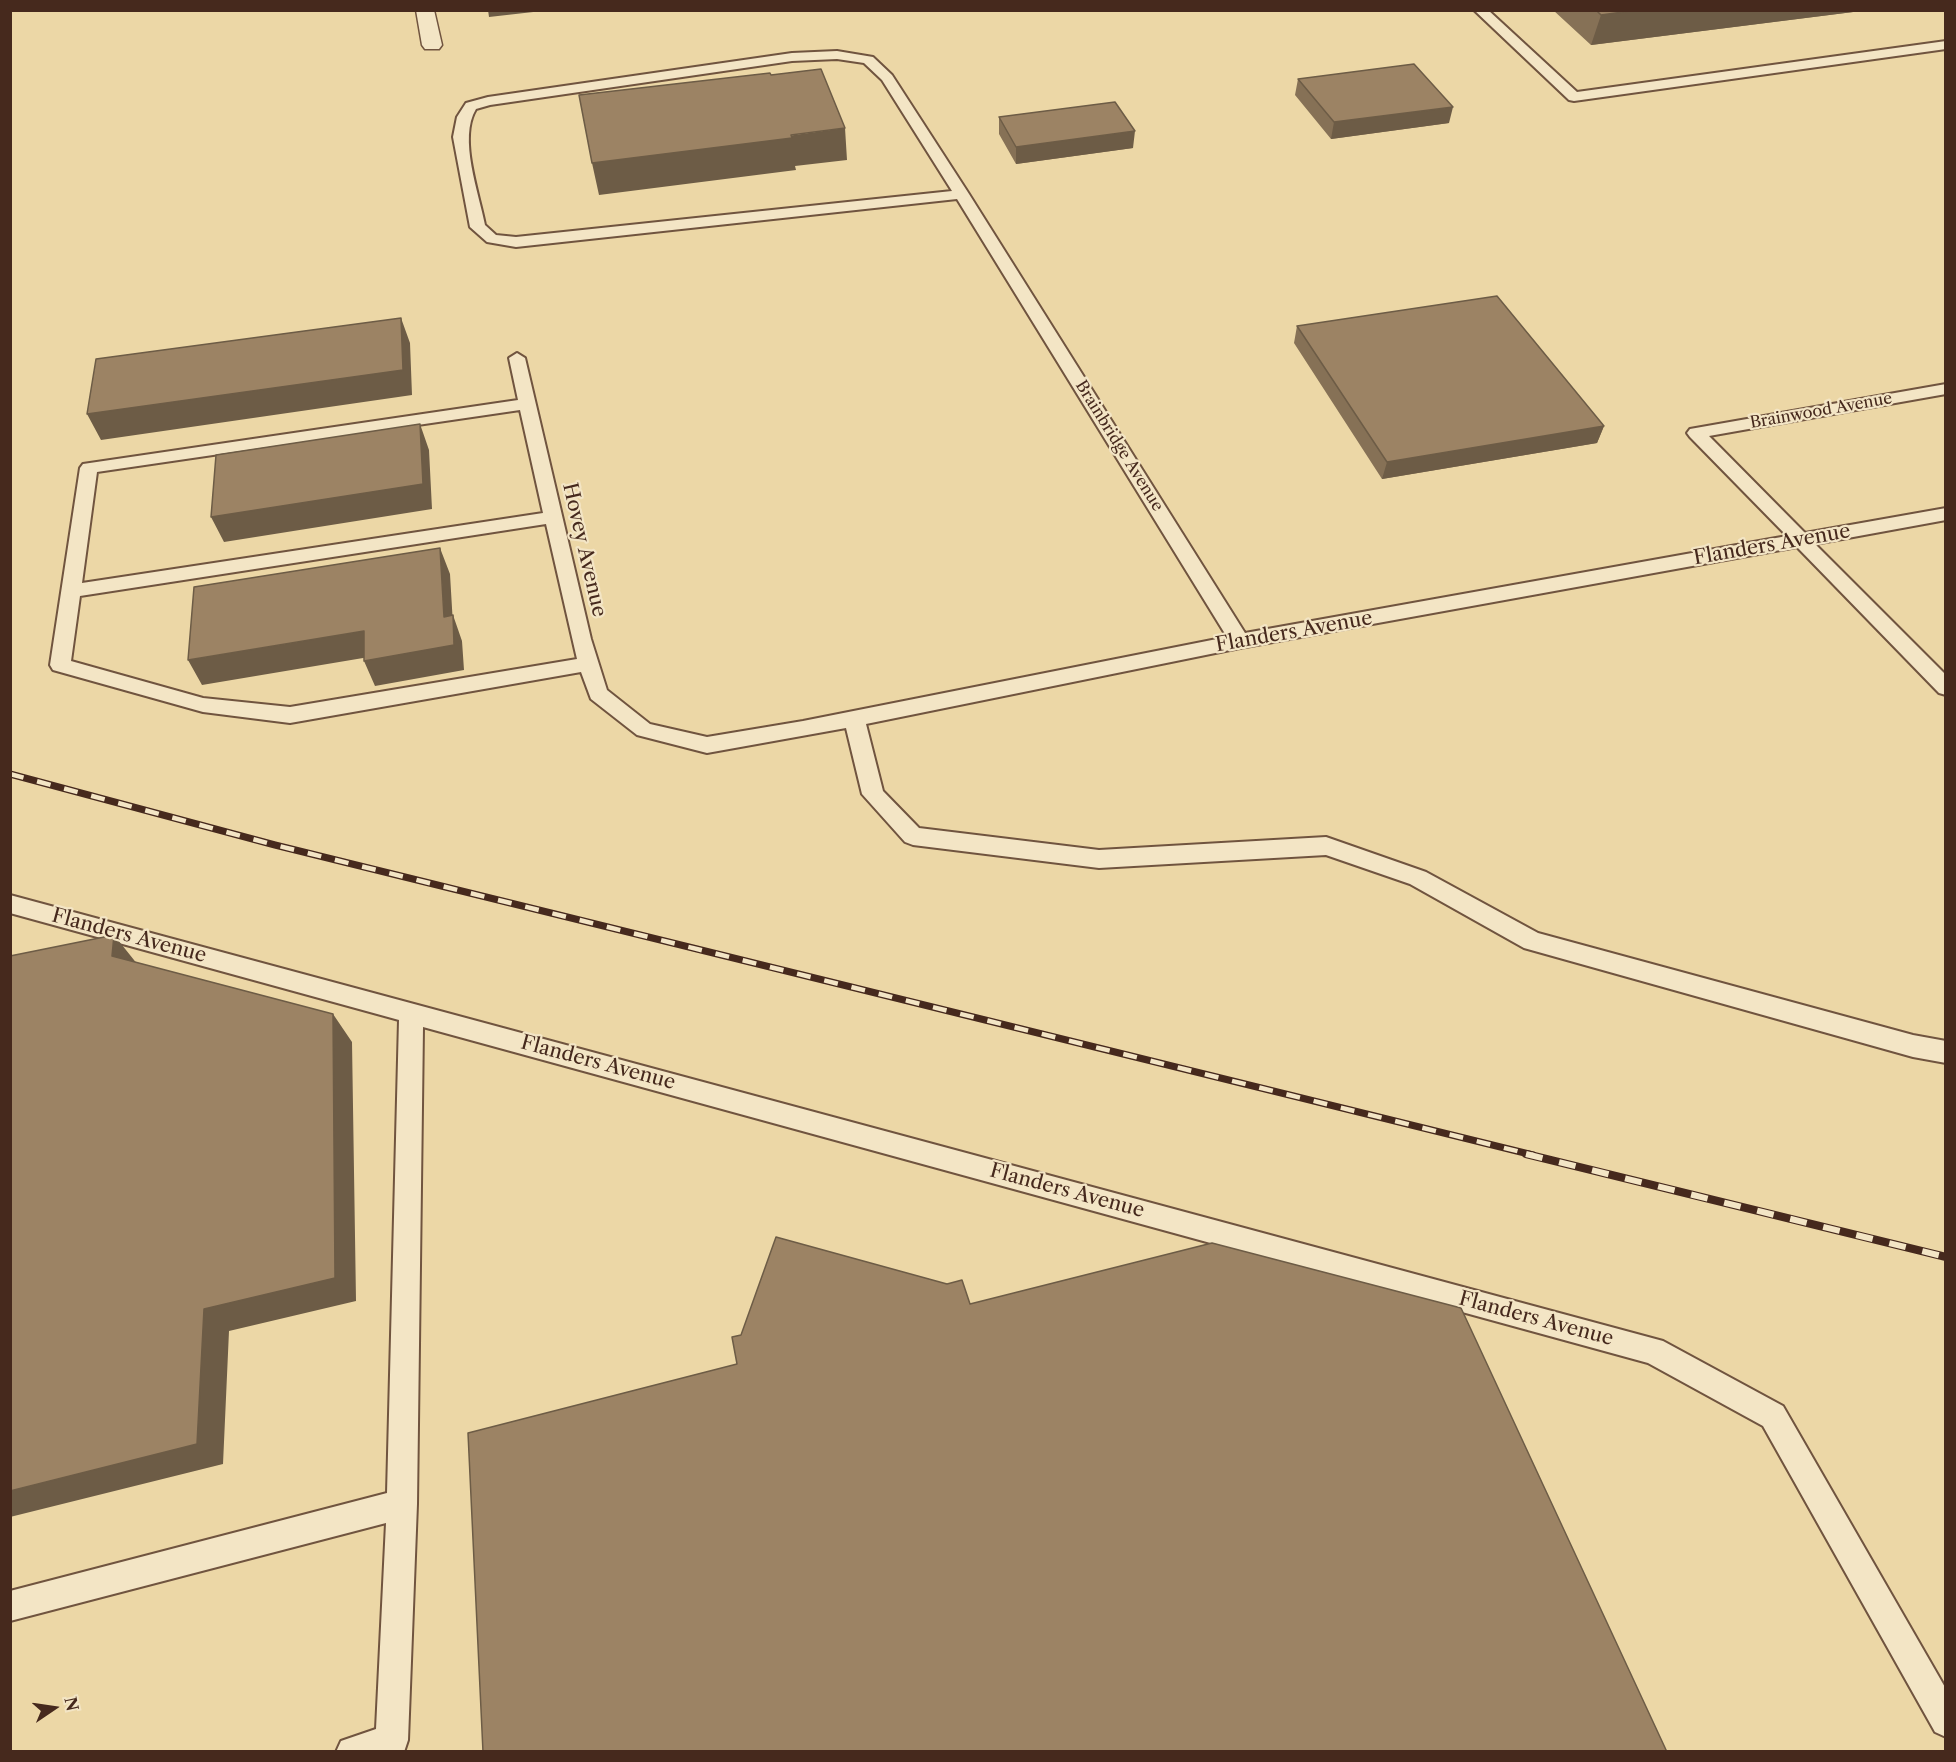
<!DOCTYPE html>
<style>
body{margin:0}
#map{position:relative;width:1956px;height:1762px;overflow:hidden;background:#ecd7a6;font-family:"Libre Caslon Text",serif}
canvas{display:block}
.frame{position:absolute;inset:0;border:12px solid #46291d;pointer-events:none}
.north{position:absolute;left:24px;top:1678px;width:60px;height:60px;-webkit-text-stroke:4px #f3e5c5;paint-order:stroke;rotate:77deg;font-size:16px;font-weight:700;line-height:24px;text-align:center;color:#46291d}
.north::after{content:'';display:block;margin:auto;width:21px;height:27px;background:#46291d;clip-path:polygon(50% 0,100% 100%,50% 72%,0 100%)}
</style>
<div id="map">
<canvas width="1956" height="1762"></canvas>
<div class="frame"></div>
<div class="north">N</div>
</div>
<script>
const ctx = document.querySelector('canvas').getContext('2d');
ctx.lineJoin = 'round';
function stroke(path, color, width, dash) { ctx.strokeStyle = color; ctx.lineWidth = width; ctx.lineCap = dash ? 'butt' : 'round'; ctx.setLineDash(dash || []); ctx.stroke(path); }
function fill(path, color) { ctx.fillStyle = color; ctx.fill(path, 'evenodd'); }
function label(font, color, halo, rows, align = 'center') {
  ctx.font = font + ' "Libre Caslon Text",serif'; ctx.lineWidth = 4.5; ctx.setLineDash([]); ctx.textBaseline = 'middle'; ctx.strokeStyle = halo; ctx.fillStyle = color; for (const [text, x, y, turn = 0] of rows) {
    ctx.save(); ctx.translate(x, y); ctx.rotate((+turn || 0) * Math.PI / 180); ctx.textAlign = isNaN(turn) ? turn : align; if (halo) ctx.strokeText(text, 0, 0); ctx.fillText(text, 0, 0); ctx.restore();
  }
}
const service = new Path2D(`
 M1474,10h14l89,82 369,-51v8l-372,52 -5,-1z
 M837,51l36,6 19,18 77,119 276,439 542,-97 -97,-99 -3,-4 3,-4 256,-45v10l-237,42 96,97 141,-25v12l-131,24 131,131v20l-7,-2 -142,-146 -557,101 -374,76 17,67 36,37 180,22 227,-13 100,35 112,61 375,102 33,6v22l-33,-6 -389,-109 -114,-64 -84,-29 -227,13 -186,-23 -8,-3 -43,-48 -16,-66 -139,25 -70,-18 -46,-36 -10,-27 -291,51 -87,-11 -150,-42 -3,-5 30,-197 3,-4 435,-64 -9,-42 8,-5 8,5 66,281 16,51 43,34 57,13 96,-16 424,-84 -270,-438 -441,48 -29,-5 -17,-15 -17,-90 4,-20 9,-14 22,-6 304,-44zM837,59l27,4 18,17 70,111 -436,46 -20,-2 -11,-10c-6,-32 -27,-87 -9,-116l14,-4 302,-44zM520,410l23,103 -461,70 15,-111zM546,524l31,135 -287,48 -87,-9 -132,-37 9,-65z
 M10,895l1653,446 120,65 163,283v48l-11,-5 -172,-306 -115,-63 -1225,-336 -6,477 -9,236 -4,12h-68l5,-11 35,-12 10,-206 -376,98v-30l377,-98 12,-473 -389,-107z`);
const minor = new Path2D(`
 M416,10h18l8,35 -3,4h-14l-3,-4z`);
const railFar1 = new Path2D(`
 M10,774l265,71 1258,310`);
const rail = new Path2D(`
 M1526,1154l420,103`);
const wall = new Path2D(`
 M1553,10h316l-278,35z
 M1298,79l151,44 -118,16 -36,-44z
 M999,117l134,31 -117,16 -17,-30z
 M1297,326l307,100 -7,17 -215,36 -88,-136z`);
const shadedWall = new Path2D(`
 M488,10h63l-62,7z
 M1637,10h232l-278,35 10,-30z
 M1453,107l-4,16 -118,16 3,-17z
 M845,128l2,32 -52,6 1,4 -197,25 -7,-32z
 M1135,131l-2,17 -117,16v-17z
 M401,318l9,25 2,52 -311,45 -14,-26z
 M420,424l9,26 3,59 -208,33 -13,-25z
 M1604,426l-7,17 -215,36 5,-17z
 M440,548l10,26 4,68 -10,-25z
 M453,615l9,26 2,29 -89,16 -11,-25z
 M364,631l11,25 -173,29 -14,-25z
 M114,935l24,30 -26,-9z
 M333,1014l19,28 4,259 -127,30 -6,133 -213,53v-26l194,-182z`);
const building = new Path2D(`
 M1596,10h41l-36,5z
 M1414,64l39,43 -119,15 -36,-43z
 M821,69l24,59 -54,7 1,3 -200,25 -13,-68 191,-22 1,2z
 M1115,102l20,29 -119,16 -17,-30z
 M1497,296l107,130 -217,36 -90,-136z
 M401,318l2,52 -316,44 9,-55z
 M420,424l3,60 -212,33 5,-62z
 M440,548l4,69 9,-2 1,30 -90,16v-30l-176,29 6,-73z
 M114,935l-2,21 221,58 2,264 -131,31 -7,135 -187,47v-535z
 M776,1237l171,47 15,-4 8,24 242,-61 249,65 206,444h-1184l-15,-319 269,-69 -5,-27 9,-2z`);
const farStreetnames = [
 ["Brainwood Avenue",1821,411,-10],
 ["Brainbridge Avenue",1119,446,58]
];
const streetNames = [
 ["Flanders Avenue",1772,545,-10],
 ["Hovey Avenue",584,550,77],
 ["Flanders Avenue",1294,632,-10],
 ["Flanders Avenue",129,936,15],
 ["Flanders Avenue",598,1063,15],
 ["Flanders Avenue",1067,1191,15],
 ["Flanders Avenue",1536,1319,15]
];
stroke(service, '#70543f', 4);
stroke(minor, '#70543f', 3);
fill(service, '#f3e5c5');
fill(minor, '#f3e5c5');
stroke(railFar1, '#46291d', 7);
stroke(rail, '#46291d', 8);
stroke(railFar1, '#f3e5c5', 4.5, [14]);
stroke(rail, '#f3e5c5', 6, [17]);
fill(wall, '#867156');
fill(shadedWall, '#6d5c46');
fill(building, '#9c8364');
stroke(building, '#6d5c46', 1.5);
label('16px', '#46291d', '#f3e5c5', farStreetnames);
label('20px', '#46291d', '#f3e5c5', streetNames);
</script>
